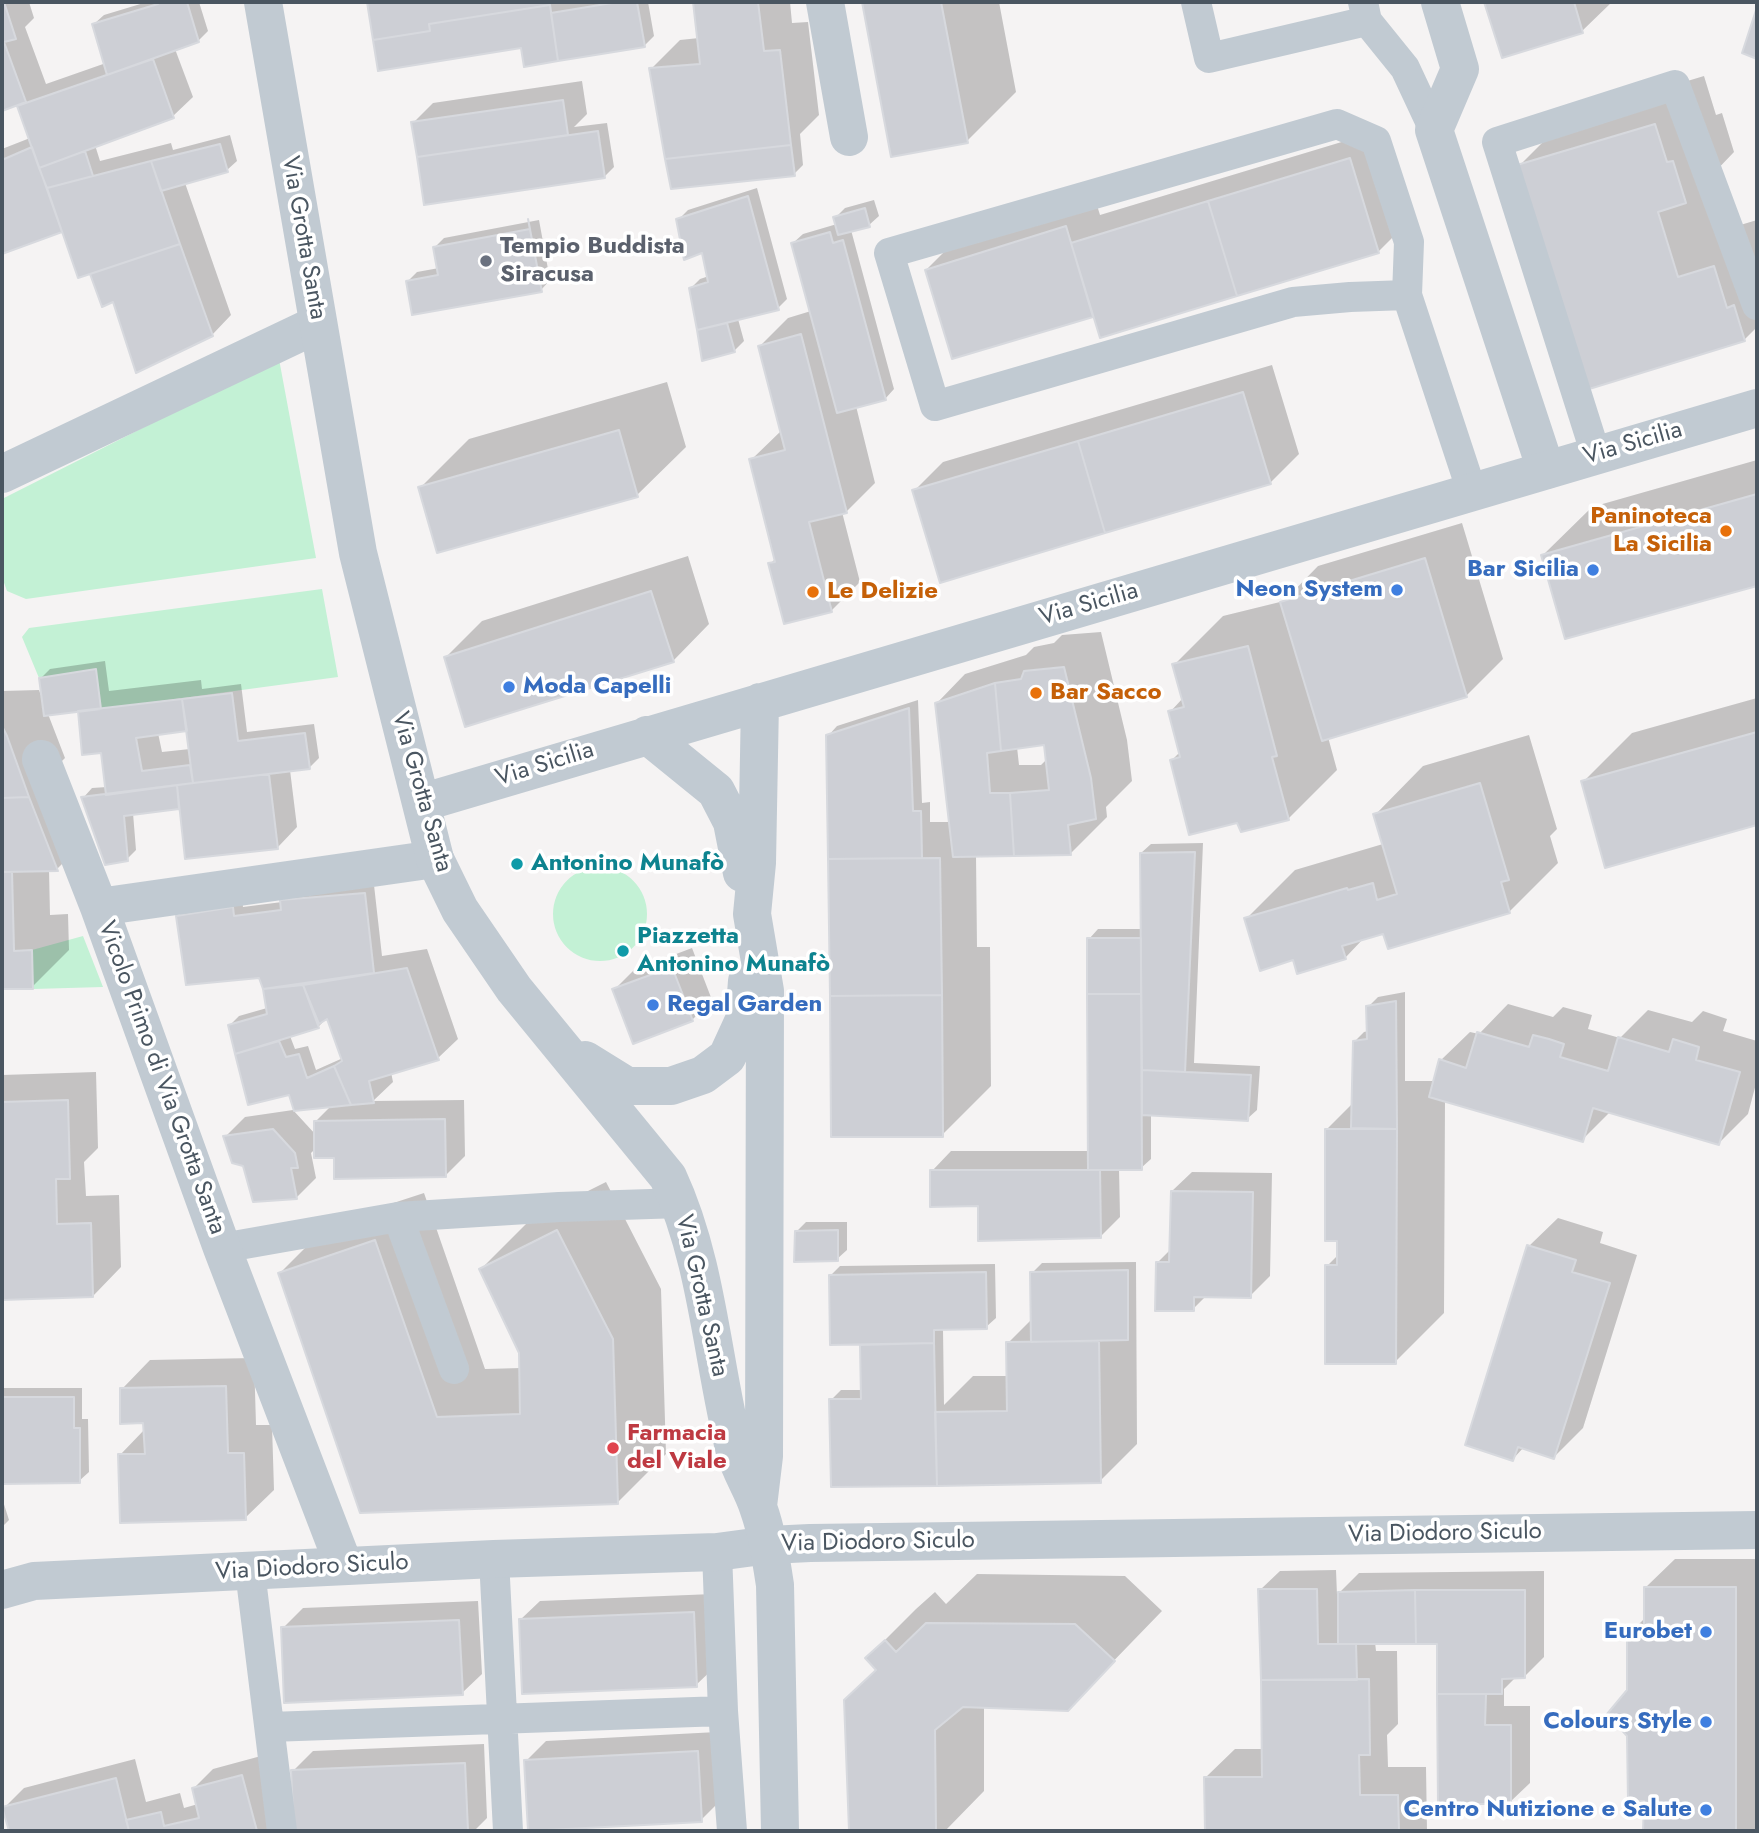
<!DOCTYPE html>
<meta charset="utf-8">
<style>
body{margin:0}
#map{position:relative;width:1759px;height:1833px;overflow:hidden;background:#f5f3f3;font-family:Jost,sans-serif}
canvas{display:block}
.frame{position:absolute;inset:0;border:4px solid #4a5661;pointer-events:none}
</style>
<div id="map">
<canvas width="1759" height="1833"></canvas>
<div class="frame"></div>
</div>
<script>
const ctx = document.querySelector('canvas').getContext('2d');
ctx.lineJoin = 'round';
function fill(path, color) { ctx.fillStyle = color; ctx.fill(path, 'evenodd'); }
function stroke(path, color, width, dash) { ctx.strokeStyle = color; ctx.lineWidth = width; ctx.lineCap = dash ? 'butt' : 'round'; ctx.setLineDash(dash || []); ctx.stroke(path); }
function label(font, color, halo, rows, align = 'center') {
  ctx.font = font + ' Jost,sans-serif'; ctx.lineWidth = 7; ctx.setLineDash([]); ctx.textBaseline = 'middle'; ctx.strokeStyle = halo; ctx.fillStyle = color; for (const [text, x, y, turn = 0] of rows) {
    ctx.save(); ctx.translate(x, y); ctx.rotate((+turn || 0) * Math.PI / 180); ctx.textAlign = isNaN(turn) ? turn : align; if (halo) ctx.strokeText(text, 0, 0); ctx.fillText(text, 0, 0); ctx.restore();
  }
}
const green = new Path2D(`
 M279,359l37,199 -290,41 -19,-8 -5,-14v-78z
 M322,589l16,88 -237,32 -5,-40 -57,9 -17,-41 7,-9z
 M553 914a47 47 0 1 1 94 0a47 47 0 1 1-94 0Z
 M83,936l20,51 -70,2 -1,-39z`);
const shadow = new Path2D(`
 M2,2h27l5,16 -9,9 21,57 60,-21 -12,-39 10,-9 43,-13h52l9,29 -10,10 -23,8 18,48 -20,19 -78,29 5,16 71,-18 2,7 57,-15 7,26 -10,9 -42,13 46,132 -19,20 -98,-35 -11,4 -12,-33 -28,-41 -61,22v-103l28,-11 -12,-35 -16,6z
 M369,2h279l6,34 -9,9 -123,1 -143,23z
 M695,2h95l2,21 16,-1 11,93 -19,19 3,31 -9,9 -143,-105 29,-29 19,-2z
 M864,2h135l17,90 -49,49 -74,14z
 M1486,2h126l-30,29 -79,25z
 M1704,76l12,39 6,-2 12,39 -23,24 16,53 30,-9v107l-13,13 -225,-174 49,-49z
 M582,81l5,33 -13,13 33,-4 7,44 -10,10 -185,-20 -6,-34 20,-20z
 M1378,131l29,92 -29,29 -283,62 -142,43 -27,-87 29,-29 140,-42 5,16z
 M757,188l30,111 -9,9 -40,11 6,22 -10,10 -30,8 -13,-71 9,-9 9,-3 -6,-25 -25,-31 10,-10z
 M874,200l5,16 -10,9 -18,5 43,159 -9,10 -29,7 19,77 -28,28 -5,1 18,70 -29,29 -61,-47 6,-6 -25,-98 31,-30 -22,-84 28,-28 23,-7 -18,-68 10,-9 34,-10 -2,-6 10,-10z
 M539,220l11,60 -9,10 -133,-9 9,-9 22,-4 -4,-21 9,-9z
 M1272,365l27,89 -29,29 -356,8 29,-29z
 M667,382l19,65 -49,48 -217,-7 49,-49z
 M1757,460v124l-190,53 -24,-82 49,-48z
 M1462,523l41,136 -37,37 -138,41 9,33 -49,49 -49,1 -67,-60 8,-8 -10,-40 13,-14 -9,-33 49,-49 61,-15 34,-35z
 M688,556l21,68 -36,37 -227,-4 36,-36z
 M1101,632l26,108 5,41 -26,26 1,10 -36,36 -95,2 1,92h13l1,139 -49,49 -110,-141 -4,-258 9,-10 81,-26 4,103 8,-1v20h20l-13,-119 28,-29 61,-19 8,-8 20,-4 8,-8zM1046,743l1,16 -6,6h-22l-2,-18z
 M105,661l4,30 92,-11 1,9 39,-5 6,48 67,-8 5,34 -10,10 -19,2 7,57 -19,20 -97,-42 -2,2 -46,6 3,37 -9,9 -44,-61 9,-10 15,-1 -4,-35 -23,-42 -32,4 17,44 -17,17 28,75 -19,19h-8l1,46 18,-1 1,36 -37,37h-30v-296l37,-1 3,8 -1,-20 9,-9zM188,729l2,20 -28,3 -4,-19z
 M1757,698v125l-150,42 -24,-83 49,-49z
 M1529,735l28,94 -7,7 8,27 -49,49 -125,20 -20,6 -19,20 -99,-39 49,-49 88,-26 -8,-29 48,-49z
 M1203,843l-9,220 66,3 -3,44 -10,9 -96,-6v46l-10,9h-22l1,49 -20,20 -120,-33 -48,-33 19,-20h138v-212l9,-10h45l-2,-76 10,-9z
 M374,885l8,71 45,-7 31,90 -20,19 -47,14 2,10 -20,19 91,-1 1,56 -20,20 -109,-20 -20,-8 -5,5 5,25 -19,19 -53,-33 -19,-27 20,-20 48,-7 23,25v-14l16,-16 -42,-12 -41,10 -19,-78 9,-9 28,-8 -6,-32 -83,-59 10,-10 54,-8 1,8 39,-5 10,-11zM328,1017l15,41 -27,12 -8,-24 -13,3 -5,-13 28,-9z
 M692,948l20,52 -20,20 -78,-30 20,-20z
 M1405,992v89h30l6,-21 29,-28 9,2 29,-30 45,13 10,-10 29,8 -4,14 32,9 28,-28 44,12 11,-11 24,8 -4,12 34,10v39l-9,34 -29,29 -108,-32 -29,29 -137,-40 -1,213 -49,49 -68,-96 12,-12 -13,-124 27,-27 2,-62 9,-9 4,-1v-24l10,-10z
 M96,1072l2,76 -14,14 2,34 33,-1 2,72 -28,29 -91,2v-223z
 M1192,1172l80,1 -2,103 -20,20 -43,-1 -14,14 -36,-46 14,-14 1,-58z
 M606,1182l55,107 5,165 -49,49 -256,8 -81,-238 49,-49 95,-31 61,176 36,-1v-15l-40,-84 49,-49z
 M1558,1218l45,14 -3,11 37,12 -54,173 -29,29 -30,-10 -11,12 16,-213z
 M806,1222h41v28l-10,9 -41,-27z
 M1136,1262l1,182 -37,37 -269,-81 10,-10h21l-1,-47 -30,-68 9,-9 155,-2 1,54 -10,9 -43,1 1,77 29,-29h35v-33l25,-25 -1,-45 10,-10z
 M254,1358l2,67h16l2,65 -29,28 -125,-63 25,-26v-8l-23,-32 28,-29z
 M2,1374l1,14h79v31h6l1,53 -10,9 -77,1z
 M2,1498l7,22 -7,7z
 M1675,1559h82v268l-4,4h-108v-32l-16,-108v-57l17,-17v-30z
 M1336,1570l1,25 22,-22 185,-2v86l-19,19h-8l-13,13v17h26v77l-20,19 -71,-160h-64l1,9h21l1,73 -11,11 1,32h38l1,64h-220l-1,-54 29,-28h28l-3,-159 20,-19z
 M977,1574l148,2 37,35 -95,98 -83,-3v85l-39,40h-94l-5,-131 31,-31 -10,-11 49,-49 19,-17 11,12z
 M713,1594l3,72 -20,19 -176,-65 20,-19z
 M478,1601l4,73 -20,19 -179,-65 20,-20z
 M717,1732l3,69 -19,19 -175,-59 20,-20z
 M484,1744l3,74 -13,13h-179l-2,-60 20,-20z
 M261,1756l20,75h-270l-7,-23 20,-20 111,-29 11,43 34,-9 4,15 14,-4 -4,-16 19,-19z`);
const building = new Path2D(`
 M2,2h2l12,37 -12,3 22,60 -24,9z
 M157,2h30l12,40 -92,33 -15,-51 66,-20z
 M367,2h182l1,3 -121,19 1,7 -57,9z
 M618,2h19l8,45 -87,14 -7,-48z
 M693,2h65l6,49 16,-1 11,95 -126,14 -16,-91 51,-4z
 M862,2h79l27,141 -77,14z
 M1484,2h90l9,31 -81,25z
 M550,5l8,56 -34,6 -3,-19 -143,23 -5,-31 57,-9 -1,-7z
 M1757,7v52l-15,-6z
 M153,59l21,59 -135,50 -22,-62z
 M563,100l5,35 -151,22 -6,-35z
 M1655,124l12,38 6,-1 13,42 -28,9 20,65 36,-11 13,42 7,-3 11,36 -159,49 -69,-225z
 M598,131l7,47 -181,27 -7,-48z
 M220,144l8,28 -67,19 -10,-30z
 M791,145l4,31 -124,13 -6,-30z
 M32,147l30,85 -60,22v-94z
 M85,151l8,25 -46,12 -8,-20z
 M1350,158l29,95 -142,43 -29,-95z
 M151,161l29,83 -102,34 -31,-90z
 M748,196l31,114 -82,20 -8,-42 19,-6 -6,-29 -18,7 -8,-41z
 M1208,201l29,95 -137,42 -29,-95z
 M865,208l5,19 -32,8 -5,-18z
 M528,219l14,73 -130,23 -6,-34 32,-6 -5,-28 97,-18z
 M1066,226l27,91 -141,42 -27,-89z
 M830,232l3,11 10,-3 43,160 -49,13 -46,-170z
 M180,244l33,92 -77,37 -23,-71 -11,5 -12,-33z
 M727,323l8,29 -33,9 -5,-31z
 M801,334l46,179 -38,9 23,90 -48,12 -16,-61 7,-1 -26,-103 36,-9 -27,-104z
 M1243,392l28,92 -166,49 -27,-92z
 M619,430l19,67 -201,56 -19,-66z
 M1078,441l27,92 -165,50 -28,-93z
 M1757,494v92l-192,53 -24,-84z
 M1425,558l42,139 -145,44 -42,-139z
 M651,591l23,71 -209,65 -21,-70z
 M1248,646l29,110 -5,1 17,63 -48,12 -4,-9 -48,12 -19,-75 10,-3 -12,-46 16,-4 -12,-43z
 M1064,667l27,111 5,41 -28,6 3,30 -57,1 -4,-63 39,-3 -5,-45 -43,6 -6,-68 26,-4 3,-8z
 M96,669l5,40 -57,7 -5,-38z
 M995,683l6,68 -14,2 3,40h20l4,63 -61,1 -18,-154z
 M232,693l6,48 67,-8 5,36 -117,14 -11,-84z
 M182,699l5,32 -51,7 6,33 48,-6 3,18 -87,12 -5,-42 -19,2 -4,-44z
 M909,708l4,103h8l1,47 -94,1 -2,-124z
 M2,726l5,10 22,61 -27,1z
 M1757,732v93l-152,43 -24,-87z
 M269,774l9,75 -93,10 -8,-74z
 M1480,783l29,97 -8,2 9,31 -122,36 -5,-15 -41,12 4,13 -49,15 -4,-14 -33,11 -16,-53 103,-30 1,2 25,-7 4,17 20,-6 -24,-80z
 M177,785l2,24 -55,7 4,45 -23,4 -24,-68z
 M29,797l29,74 -56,1v-74z
 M1195,852l-10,220 -43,-2 -2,-217z
 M940,858l2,137 -112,1 -2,-137z
 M2,872h10l2,79 18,-1 1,39h-31z
 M365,893l9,80 -111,16 -4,-11 -73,7 -10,-69 57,-9 1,9 47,-6 -1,-10z
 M1087,938h54v56h-54z
 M672,967l21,54 -60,23 -21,-55z
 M407,968l32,92 -70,21 5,22 -23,2 -17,-39 8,-5 -15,-42 -8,5 -16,-39z
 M303,985l16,43 -84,26 -7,-29 39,-11 -4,-25z
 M1087,994h54l1,176h-54z
 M942,995l1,142h-112l-1,-141z
 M1396,1001l1,128 -46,-1 2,-87 14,-2 -1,-33z
 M1477,1032l52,15 4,-12 16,4 15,5 -4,13 48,14 10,-34 51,15 4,-13 26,8 -3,13 44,12 -21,73 -126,-37 -10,34 -154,-45 10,-38 27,9z
 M279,1041l7,16 13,-3 8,24 27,-12 17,39 -57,6 -5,-16 -41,10 -13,-51z
 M1142,1070l109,5 -3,46 -106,-6z
 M68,1100l2,79h-14l1,45 34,-1 2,74 -91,3v-198z
 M445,1119l1,58 -112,2v-21h-20v-37z
 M273,1129l22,24 3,15h-7l6,31 -44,3 -10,-36 -11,-3 -9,-27z
 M1325,1129h72l-1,235h-71v-99h12v-24h-12z
 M930,1170h170l1,68 -123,3v-35l-48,1z
 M1171,1191l82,1 -2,106 -57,-1v14h-39l1,-49h13z
 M557,1230l56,109 5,165 -258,9 -82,-240 97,-33 62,177 83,-3 -1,-61 -40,-84z
 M838,1230v31l-44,1 1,-31z
 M1527,1245l49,15 -4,12 38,11 -56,176 -36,-12 -5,14 -48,-16z
 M1128,1270v70l-97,2 -1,-70z
 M986,1272l1,57 -53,1v13l-104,2 -1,-70z
 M1099,1341l2,142 -164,3 -2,-74 72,-1 -1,-69z
 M934,1343l3,143 -106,1 -2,-88h32l-1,-54z
 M226,1386l2,67h16l2,67 -126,3 -2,-69h27l-2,-31 -23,1v-36z
 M2,1397h72v31h6v55l-78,1z
 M1644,1587h92v244h-93l1,-30h-16l-1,-65 -20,-22 20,-24v-56h17z
 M1258,1589h59l1,55h38l1,36h-96z
 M1415,1590h110v88l-23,1v15h-65v-50h-21z
 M1415,1590l1,54h-78v-52z
 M694,1612l3,75 -175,7 -3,-75z
 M459,1620l4,75 -179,8 -3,-76z
 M926,1623l149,1 40,37 -47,50 -105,-4 -28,23 1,101h-87l-5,-131 32,-30 -11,-12 20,-18 11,12z
 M1369,1679l1,76h-11l1,40h38l1,36h-194l-1,-54h58l-1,-97z
 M1437,1694h49l-1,31h26v79h-73z
 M698,1751l4,71 -174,9 -4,-71z
 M465,1763l3,68h-174l-3,-61z
 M242,1775l15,56h-128l-3,-11 35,-8 3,14 35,-8 -7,-30z
 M116,1778l13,53h-120l-7,-24z`);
const service = new Path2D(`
 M1196,2l13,56 158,-37 -4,-19
 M1367,21l38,47 29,62
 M1407,295l2,-53 -33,-101 -39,-17 -448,129 46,153 358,-104 57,-5 57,-2 65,197
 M1596,455l-99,-313 178,-57 82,220
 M398,1217l56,152
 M222,1248l176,-31 161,-10 122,-4
 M717,1552l6,159 9,120
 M494,1559l14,272
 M250,1571l32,260
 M270,1727l453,-16`);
const minor = new Path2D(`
 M825,2l24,135
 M1440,2l20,67 -26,61 112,340
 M2,474l316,-150
 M41,759l58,148 123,341 122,318
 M99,907l336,-48
 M2,1590l32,-9 460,-22 223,-7 52,-7 41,-2 947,-13`);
const tertiary = new Path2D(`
 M263,2l95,551 77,306 25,51 54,79 154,188c40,86 44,184 67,275 5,19 17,36 23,55 9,25 13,52 17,78l5,246
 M647,735l69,56 16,31 10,51
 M421,803l1336,-395
 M585,1060l42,26h44l32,-11 24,-18 17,-37 3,-39
 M758,1506l6,-50 1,-465 -13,-77 5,-51 3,-161`);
const markers = [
 [486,261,7,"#6b7280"],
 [1726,531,7,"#e8710a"],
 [1593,570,7,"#3f7fe0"],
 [1397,590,7,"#3f7fe0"],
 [813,592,7,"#e8710a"],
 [509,687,7,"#3f7fe0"],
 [1036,693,7,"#e8710a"],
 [517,864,7,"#0f9aa8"],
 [623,951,7,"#0f9aa8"],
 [653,1005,7,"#3f7fe0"],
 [613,1448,7,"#e0444e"],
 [1706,1632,7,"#3f7fe0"],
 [1706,1722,7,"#3f7fe0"],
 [1706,1810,7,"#3f7fe0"]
];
const streetNames = [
 ["Via Grotta Santa",303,238,80],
 ["Via Sicilia",1633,444,-16],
 ["Via Sicilia",1089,605,-16],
 ["Via Sicilia",545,765,-17],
 ["Via Grotta Santa",421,792,74],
 ["Vicolo Primo di Via Grotta Santa",161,1078,70],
 ["Via Grotta Santa",701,1296,77],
 ["Via Diodoro Siculo",1445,1534,-1],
 ["Via Diodoro Siculo",878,1543,-1],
 ["Via Diodoro Siculo",312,1568,-3]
];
const worshipNames = [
 ["Tempio Buddista",500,247],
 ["Siracusa",500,275]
];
const foodNames = [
 ["Paninoteca",1712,517,"right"],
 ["La Sicilia",1712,545,"right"],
 ["Le Delizie",827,592],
 ["Bar Sacco",1050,693]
];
const shopNames = [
 ["Bar Sicilia",1579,570],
 ["Neon System",1383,590],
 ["Moda Capelli",523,687,"left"],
 ["Regal Garden",667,1005,"left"],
 ["Eurobet",1692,1632],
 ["Colours Style",1692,1722],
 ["Centro Nutizione e Salute",1692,1810]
];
const cultureNames = [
 ["Antonino Munafò",531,864],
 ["Piazzetta",637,937],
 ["Antonino Munafò",637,965]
];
const healthNames = [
 ["Farmacia",627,1434],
 ["del Viale",627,1462]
];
fill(green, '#c3f1d5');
fill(shadow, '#0003');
fill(building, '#cdcfd5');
stroke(building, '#d7d9de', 2);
stroke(service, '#c1cad2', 30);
stroke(minor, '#c1cad2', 38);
stroke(tertiary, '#c1cad2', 38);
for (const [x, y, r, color] of markers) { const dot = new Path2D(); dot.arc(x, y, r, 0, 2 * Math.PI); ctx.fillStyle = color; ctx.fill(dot); stroke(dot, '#fff', 2.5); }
label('24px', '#4a5661', '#fff', streetNames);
label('bold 24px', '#5b616d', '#fff', worshipNames, 'left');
label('bold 24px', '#c56008', '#fff', foodNames, 'left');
label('bold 24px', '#366cbe', '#fff', shopNames, 'right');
label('bold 24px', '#0d838f', '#fff', cultureNames, 'left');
label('bold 24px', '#be3a42', '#fff', healthNames, 'left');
</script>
